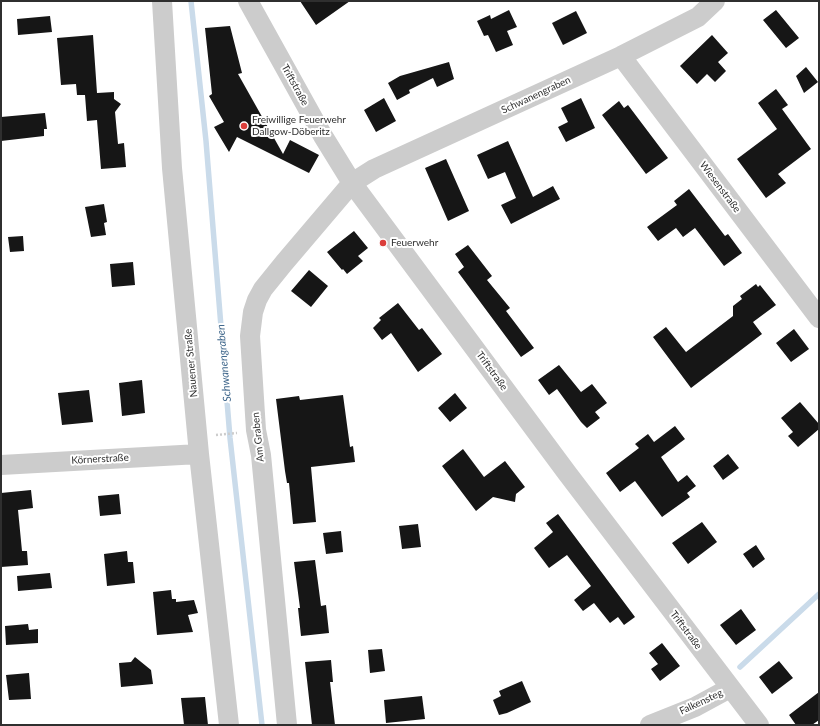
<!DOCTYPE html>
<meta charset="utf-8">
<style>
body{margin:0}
#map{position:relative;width:820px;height:726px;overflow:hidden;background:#fff;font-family:Lato,sans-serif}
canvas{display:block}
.frame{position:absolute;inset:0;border:2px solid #2f2f2f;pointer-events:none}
</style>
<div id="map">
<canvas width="820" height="726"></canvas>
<div class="frame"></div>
</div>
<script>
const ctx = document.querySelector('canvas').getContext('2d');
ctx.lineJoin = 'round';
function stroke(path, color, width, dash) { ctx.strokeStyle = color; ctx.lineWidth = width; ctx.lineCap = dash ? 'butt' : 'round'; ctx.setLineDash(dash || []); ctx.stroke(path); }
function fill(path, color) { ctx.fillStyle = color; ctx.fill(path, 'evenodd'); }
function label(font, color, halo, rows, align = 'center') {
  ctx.font = font + ' Lato,sans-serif'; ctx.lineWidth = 4; ctx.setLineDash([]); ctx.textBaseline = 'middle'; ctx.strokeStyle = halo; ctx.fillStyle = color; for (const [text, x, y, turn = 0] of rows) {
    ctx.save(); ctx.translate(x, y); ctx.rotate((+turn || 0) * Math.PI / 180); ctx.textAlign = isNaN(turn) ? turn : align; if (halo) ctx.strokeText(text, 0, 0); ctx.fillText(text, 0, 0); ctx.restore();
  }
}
const stream = new Path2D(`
 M191,1l15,140 24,297 32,287
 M740,667l79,-73`);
const building = new Path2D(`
 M300,1h50l-34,24z
 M509,10l8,17 -10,4 6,14 -17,7 -8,-17 -4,1 -7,-15 13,-6 1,4z
 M776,10l23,28 -13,10 -23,-28z
 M576,11l11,22 -24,12 -11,-22z
 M50,16l2,16 -34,3 -1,-16z
 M230,26l12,47 -4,1 45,80 7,-14 29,15 -10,18 -72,-36 -8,15 -15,-25 10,-5 -15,-26 3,-2 -7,-66z
 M93,35l4,58 17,-1v7l7,5 -6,8 3,32 6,-1 2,24 -25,2 -4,-49 -10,1 -2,-26h-8l-1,-11 -15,1 -4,-47z
 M712,35l16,18 -10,9 8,9 -11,11 -8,-8 -10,10 -17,-18z
 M449,62l5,17 -17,8 -4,-9 -24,12 1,3 -13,7 -9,-17 12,-7z
 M806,67l12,15 -14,11 -8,-17z
 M776,89l12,16 -6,4 29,40 -33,25 8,9 -20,15 -29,-39 40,-30 -19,-26z
 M384,98l12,23 -20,11 -12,-22z
 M581,98l14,30 -29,14 -8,-15 10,-5 -7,-14z
 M619,101l5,7 4,-3 40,53 -22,16 -44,-59z
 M45,113l2,16h-3v7l-43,5v-24z
 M508,141l25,56 20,-11 7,13 -49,25 -10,-19 15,-7 -11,-26 -17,7 -11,-24z
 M446,159l23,52 -21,10 -23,-53z
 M689,189l36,47 3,-2 14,19 -18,13 -29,-38 -12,9 -7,-9 -18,13 -11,-14 30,-22 -3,-4z
 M104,204l3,18 -3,1 2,12 -15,2 -6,-30z
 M354,231l14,17 -10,8 5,5 -16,13 -4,-5 -1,1 -15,-18z
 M23,236l1,15 -14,1 -2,-15z
 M468,245l24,31 -5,4 23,28 -4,3 28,37 -13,9 -63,-85 6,-5 -9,-13z
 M133,262l2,23 -23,2 -2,-23z
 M309,270l19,16 -17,21 -20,-16z
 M756,284l2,3 2,-2 16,20 -23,17 9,12 -71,54 -38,-51 13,-10 20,25 47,-36v-10l9,-7 -2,-3z
 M398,303l21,27 3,-2 20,26 -24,18 -27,-39 -9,7 -9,-12 8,-8 -2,-2z
 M794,329l15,20 -18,13 -15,-19z
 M559,365l22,27 11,-8 15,19 -12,9 5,6 -13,10 -6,-6 -24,-33 -8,6 -11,-15z
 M142,380l3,33 -23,3 -3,-33z
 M89,390l4,32 -31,3 -4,-32z
 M455,393l12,15 -17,14 -12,-14z
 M343,395l7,52 3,-1 2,16 -44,5 5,55 -23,2 -4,-41h-2l-2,-12 -9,-72 23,-3 1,4z
 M800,402l19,22v5l-21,18 -10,-11 5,-4 -12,-14z
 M675,426l10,13 -24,18 17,25 9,-7 9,11 -9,7 3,4 -28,20 -27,-36 -15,11 -14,-19 33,-25 -4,-4 13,-10 6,8z
 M463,449l21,28 21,-16 20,26 -9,7 -1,8 -22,-5 -17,14 -34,-45z
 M728,454l11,14 -16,12 -10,-14z
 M31,490l2,18 -15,2 4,41h5l1,14 -27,2v-74z
 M119,494l2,20 -21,2 -2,-20z
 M558,514l77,103 -11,8 -6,-8 -8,6 -16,-20 -11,8 -9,-11 17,-14 -24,-31 -18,13 -15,-20 19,-16 -7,-9z
 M702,522l15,20 -29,22 -16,-21z
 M418,524l3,23 -19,2 -3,-23z
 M341,531l2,21 -17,2 -3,-21z
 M756,545l9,14 -12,9 -10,-14z
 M127,551l1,11h5l2,21 -28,3 -3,-32z
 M315,560l6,46 5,-1 3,28 -28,3 -3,-28h2l-6,-46z
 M50,573l2,15 -34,3 -1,-15z
 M171,590l1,9h4v3l18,-2 4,13 -10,2 5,17 -36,3 -4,-43z
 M741,609l15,21 -20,15 -16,-20z
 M28,624l1,6 9,-1v14l-32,2 -1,-19z
 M662,643l18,23 -20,15 -9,-12 7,-5 -9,-11z
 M382,649l3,22 -15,2 -2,-23z
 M135,657l16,13 2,14 -32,3 -2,-24 12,-1z
 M331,660l2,22h-3l5,43h-23l-7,-63z
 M779,661l14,17 -21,16 -13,-17z
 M29,673l2,26 -22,1 -3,-25z
 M522,681l9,21 -24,11 -8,2 -6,-15 8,-4 -2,-5z
 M819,692v28l-7,5h-16l-7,-10z
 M422,696l3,23 -39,4 -2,-23z
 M205,697l3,28h-24l-3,-27z`);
const path = new Path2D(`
 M216,435l21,-2`);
const minor = new Path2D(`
 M162,1l10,167 27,286 30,271
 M248,1l75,135 29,47 215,290 192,252
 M621,56l198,262
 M1,465l198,-11
 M287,725l-26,-270 -5,-25 -6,-94 3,-24 4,-12 6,-11 21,-26 68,-80 22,-14 247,-113 77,-39 17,-16
 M650,725l45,-18 35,-19`);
const markers = [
 [244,126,4,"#db3e3b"],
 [383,243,4,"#db3e3b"]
];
const streetNames = [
 ["Triftstraße",295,85,61],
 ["Schwanengraben",536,95,-25],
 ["Wiesenstraße",720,187,53],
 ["Nauener Straße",191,363,-95],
 ["Triftstraße",492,371,54],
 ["Am Graben",258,437,-96],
 ["Körnerstraße",100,459,-3],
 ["Triftstraße",686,630,53],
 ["Falkensteg",701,702,-25]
];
const poiNames = [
 ["Freiwillige Feuerwehr",252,120],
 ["Dallgow-Döberitz",252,132],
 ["Feuerwehr",391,243]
];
const waterNames = [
 ["Schwanengraben",224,363,-95]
];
stroke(stream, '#cadbea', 5.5);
fill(building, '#161616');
stroke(path, '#ccc', 2.5, [2, 2]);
stroke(minor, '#ccc', 20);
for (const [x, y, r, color] of markers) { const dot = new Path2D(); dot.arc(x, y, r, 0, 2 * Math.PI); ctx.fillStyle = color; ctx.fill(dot); stroke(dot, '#fff', 1.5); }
label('10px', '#2f2f2f', '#fff', streetNames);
label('10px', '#2f2f2f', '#fff', poiNames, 'left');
label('italic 11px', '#41688c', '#fff', waterNames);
</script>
